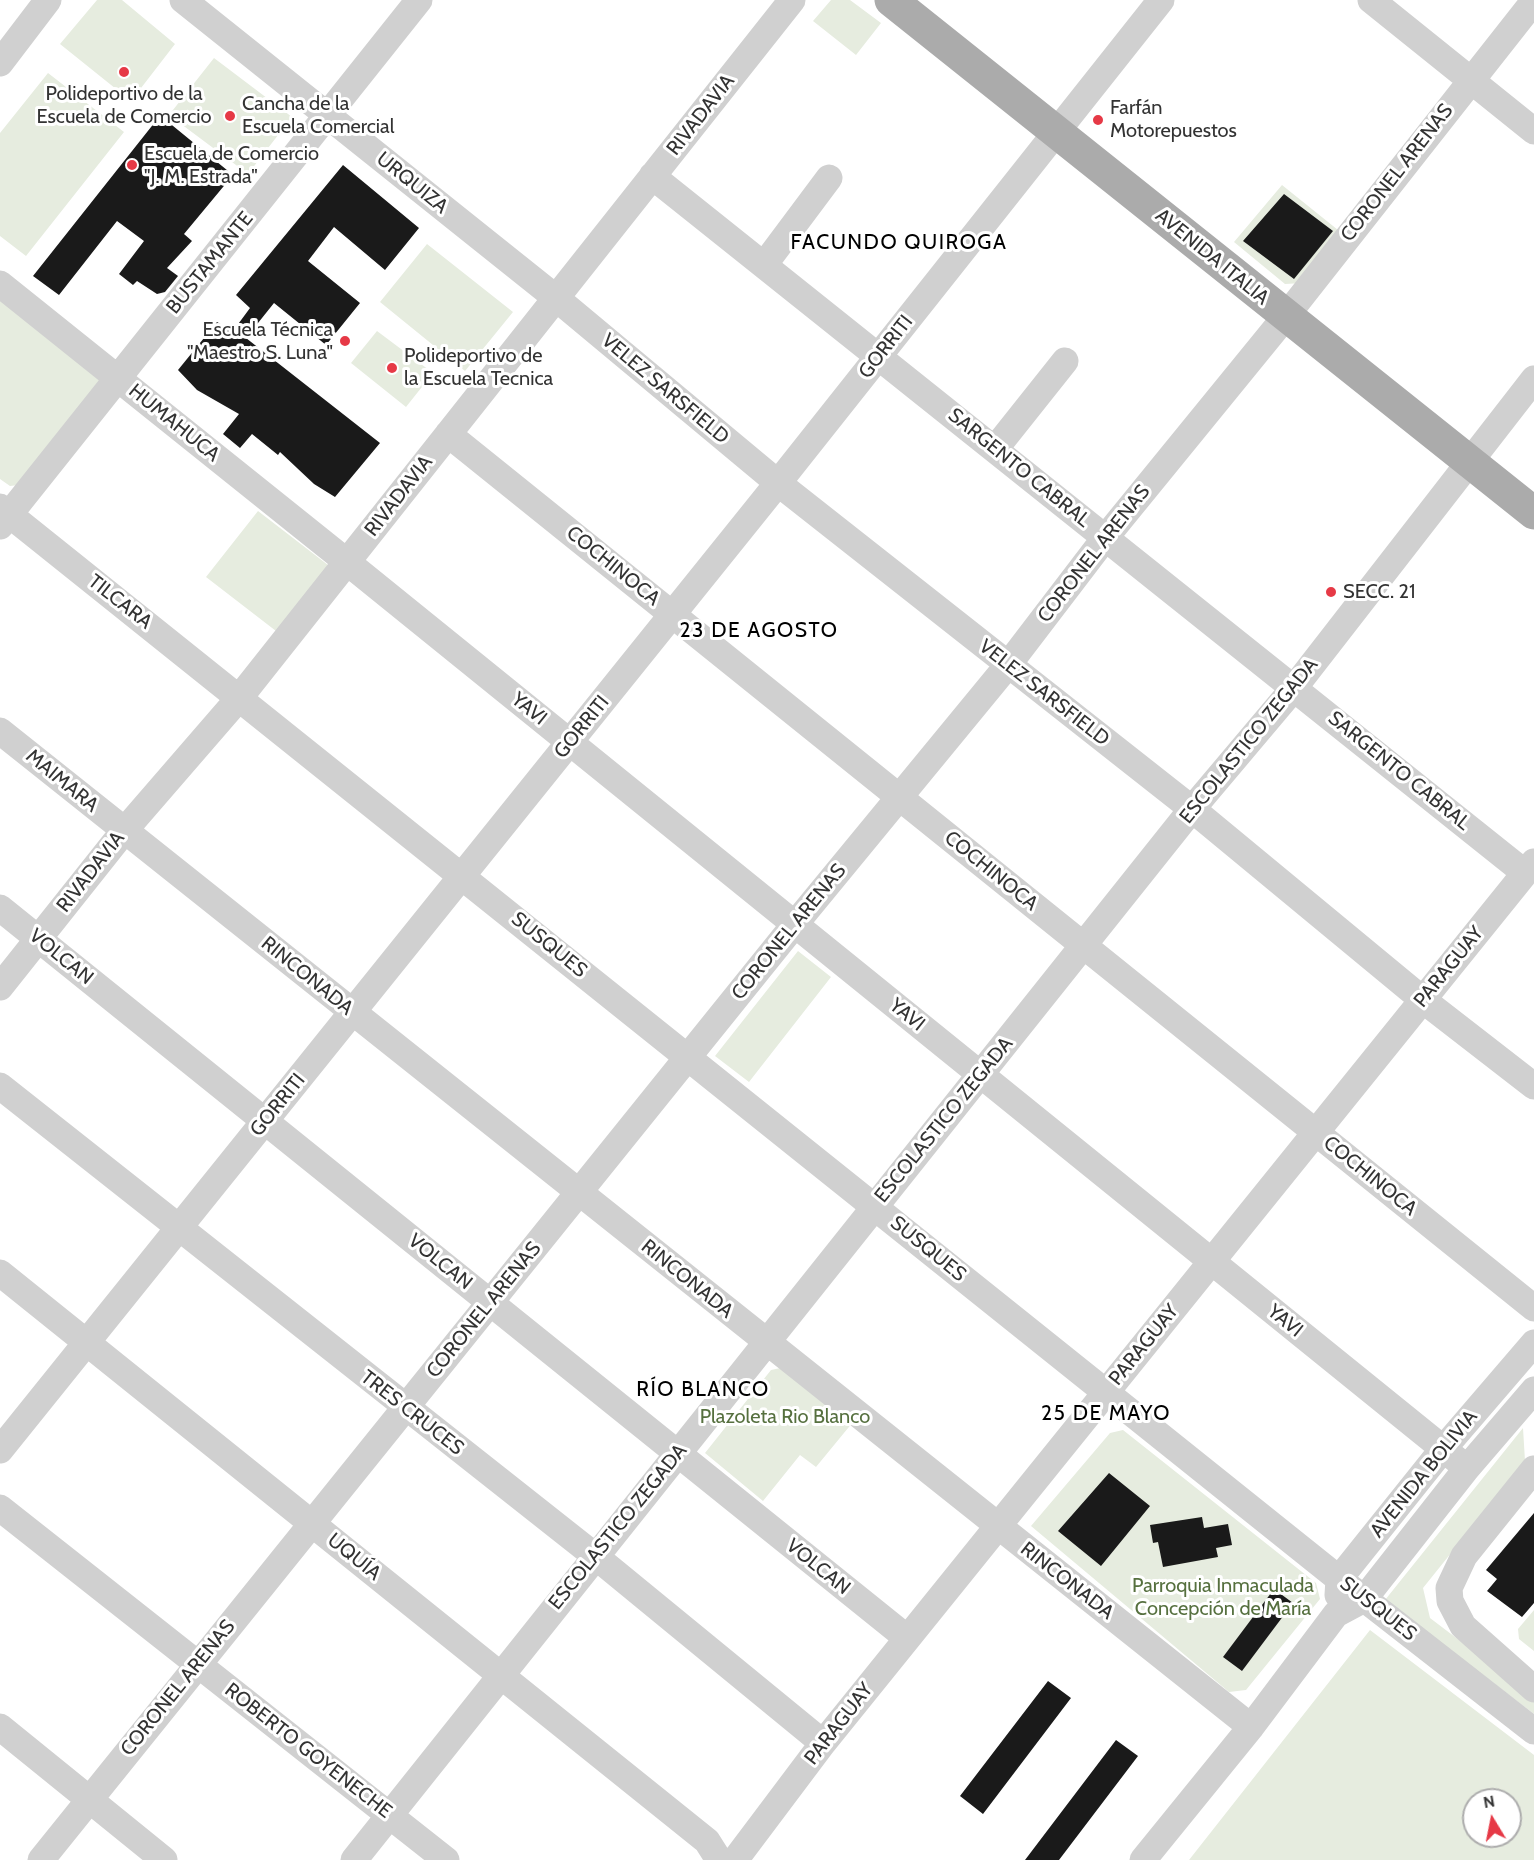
<!DOCTYPE html>
<meta charset="utf-8">
<style>
body{margin:0}
#map{position:relative;width:1534px;height:1860px;overflow:hidden;background:#fff;font-family:Cabin,sans-serif}
canvas{display:block}
.north{position:absolute;left:1462px;top:1788px;width:60px;height:60px;box-sizing:border-box;background:#fff;border:2px solid #adadad;border-radius:50%;rotate:350deg;font-size:16px;font-weight:700;line-height:24px;text-align:center;color:#333}
.north::after{content:'';display:block;margin:auto;width:21px;height:27px;background:#e63946;clip-path:polygon(50% 0,100% 100%,50% 72%,0 100%)}
</style>
<div id="map">
<canvas width="1534" height="1860"></canvas>
<div class="north">N</div>
</div>
<script>
const ctx = document.querySelector('canvas').getContext('2d');
ctx.lineJoin = 'round';
function fill(path, color) { ctx.fillStyle = color; ctx.fill(path, 'evenodd'); }
function stroke(path, color, width, dash) { ctx.strokeStyle = color; ctx.lineWidth = width; ctx.lineCap = dash ? 'butt' : 'round'; ctx.setLineDash(dash || []); ctx.stroke(path); }
function label(font, color, halo, rows, align = 'center') {
  ctx.font = font + ' Cabin,sans-serif'; ctx.lineWidth = 6; ctx.setLineDash([]); ctx.textBaseline = 'middle'; ctx.strokeStyle = halo; ctx.fillStyle = color; for (const [text, x, y, turn = 0] of rows) {
    ctx.save(); ctx.translate(x, y); ctx.rotate((+turn || 0) * Math.PI / 180); ctx.textAlign = isNaN(turn) ? turn : align; if (halo) ctx.strokeText(text, 0, 0); ctx.fillText(text, 0, 0); ctx.restore();
  }
}
const green = new Path2D(`
 M97,0h25l53,44 -44,57 -71,-57z
 M831,0h19l31,23 -25,32 -43,-34z
 M214,58l78,59 -44,57 -79,-59z
 M48,73l76,59 -98,124 -26,-20v-103z
 M1282,185l61,49 -40,49 -18,1 -51,-42z
 M427,244l86,68 -48,59 -85,-69z
 M0,297l100,76v18l-72,93 -18,2 -10,-7z
 M377,331l56,42 -27,34 -55,-44z
 M258,511l70,54 -52,66 -70,-54z
 M798,951l33,26 -82,105 -34,-26z
 M790,1366l63,56 -37,45 -16,-12 -37,46 -58,-48 66,-83z
 M1523,1428l2,33 -102,127 7,30 104,79v17l-149,-114z
 M1123,1430l193,153 4,16 -74,91 -17,2 -198,-166 79,-93z
 M1534,1610v41l-15,-12 -1,-10z
 M1370,1630l164,125v105h-345zM1474,1800h36v36h-36z`);
const building = new Path2D(`
 M167,121l66,54 -49,59 8,7 -25,27 11,8 -13,16 -8,2 -20,-13 -4,4 -14,-11 25,-33 -27,-20 -58,74 -26,-19 122,-154z
 M343,165l76,63 -34,42 -51,-43 -26,34 52,42 -34,42 -52,-42 -28,35 134,105 -45,54 -21,-13 -34,-32 -2,3 -26,-21 -12,14 -17,-14 16,-20 -42,-24 -19,-20 39,-48 16,9 17,-23 -14,-13z
 M1284,194l49,37 -39,48 -51,-38z
 M1109,1473l41,33 -49,60 -43,-35z
 M1534,1513v90l-12,14 -35,-26 10,-12 -11,-9z
 M1202,1517l2,11 24,-4 4,21 -16,3 2,9 -55,10 -5,-25 -5,1 -3,-18z
 M1274,1589l19,14 -51,68 -19,-14z
 M1048,1681l23,17 -88,116 -23,-18z
 M1116,1740l22,16 -79,104h-34z`);
const minor = new Path2D(`
 M183,0l373,298 222,185 414,326 231,191 111,86
 M1371,0l163,131
 M0,63l48,-63
 M652,176l873,697
 M764,265l65,-87
 M0,284l347,278 1120,906
 M448,434l1086,874
 M995,449l70,-88
 M0,507l1339,1072 195,152
 M0,526l419,-526
 M0,731l1251,996
 M0,908l907,730
 M0,987l124,-156 116,-134 552,-697
 M0,1086l595,470 228,187
 M0,1273l707,568 12,19
 M0,1450l778,-967 383,-483
 M1534,1469l-70,87 -15,32 1,13 13,25 71,63
 M0,1508l446,352
 M1338,1595l1,-16 104,-130 91,-106
 M0,1727l164,133
 M41,1860l754,-936 213,-259 97,-127 181,-222 248,-315
 M354,1860l838,-1051 102,-121 240,-309
 M735,1860l88,-117 711,-881
 M1143,1860l108,-133 85,-113 28,-15 103,-131 67,-78`);
const major = new Path2D(`
 M891,0l643,513`);
const markers = [
 [124,72,6,"#e63946"],
 [230,116,6,"#e63946"],
 [1098,120,6,"#e63946"],
 [132,165,6,"#e63946"],
 [345,341,6,"#e63946"],
 [392,368,6,"#e63946"],
 [1331,592,6,"#e63946"]
];
const poiNames = [
 ["Polideportivo de la",124,94,"center"],
 ["Escuela de Comercio",124,117,"center"],
 ["Cancha de la",242,104],
 ["Escuela Comercial",242,127],
 ["Farfán",1110,108],
 ["Motorepuestos",1110,131],
 ["Escuela de Comercio",144,154],
 ["\"J. M. Estrada\"",144,177],
 ["Escuela Técnica",333,330,"right"],
 ["\"Maestro S. Luna\"",333,353,"right"],
 ["Polideportivo de",404,356],
 ["la Escuela Tecnica",404,379],
 ["SECC. 21",1343,592]
];
const streetNames = [
 ["RIVADAVIA",701,115,-52],
 ["CORONEL ARENAS",1397,173,-52],
 ["URQUIZA",412,183,39],
 ["AVENIDA ITALIA",1212,257,39],
 ["BUSTAMANTE",210,263,-51],
 ["GORRITI",886,347,-52],
 ["VELEZ SARSFIELD",665,389,40],
 ["HUMAHUCA",174,423,39],
 ["SARGENTO CABRAL",1019,468,39],
 ["RIVADAVIA",399,496,-52],
 ["CORONEL ARENAS",1094,554,-52],
 ["COCHINOCA",613,566,39],
 ["TILCARA",120,602,38],
 ["VELEZ SARSFIELD",1044,693,38],
 ["YAVI",529,709,39],
 ["GORRITI",582,727,-51],
 ["ESCOLASTICO ZEGADA",1249,741,-51],
 ["SARGENTO CABRAL",1399,771,39],
 ["MAIMARA",62,781,39],
 ["COCHINOCA",991,871,39],
 ["RIVADAVIA",91,872,-52],
 ["CORONEL ARENAS",789,932,-51],
 ["SUSQUES",549,945,39],
 ["VOLCAN",61,957,39],
 ["PARAGUAY",1449,967,-51],
 ["RINCONADA",307,976,39],
 ["YAVI",907,1015,39],
 ["GORRITI",278,1105,-51],
 ["ESCOLASTICO ZEGADA",944,1120,-51],
 ["COCHINOCA",1370,1176,39],
 ["SUSQUES",928,1249,39],
 ["VOLCAN",440,1262,39],
 ["RINCONADA",687,1279,39],
 ["CORONEL ARENAS",484,1310,-51],
 ["YAVI",1285,1321,39],
 ["PARAGUAY",1144,1345,-51],
 ["TRES CRUCES",412,1413,38],
 ["AVENIDA BOLIVIA",1424,1474,-51],
 ["ESCOLASTICO ZEGADA",618,1527,-51],
 ["UQUÍA",354,1557,39],
 ["VOLCAN",818,1567,39],
 ["RINCONADA",1067,1581,38],
 ["SUSQUES",1378,1609,38],
 ["CORONEL ARENAS",178,1688,-51],
 ["PARAGUAY",839,1724,-52],
 ["ROBERTO GOYENECHE",308,1751,38]
];
const parkNames = [
 ["Plazoleta Rio Blanco",785,1417],
 ["Parroquia Inmaculada",1223,1586],
 ["Concepción de María",1223,1609]
];
const neighbourhoodNames = [
 ["FACUNDO QUIROGA",899,243],
 ["23 DE AGOSTO",759,631],
 ["RÍO BLANCO",703,1390],
 ["25 DE MAYO",1106,1414]
];
fill(green, '#e6ecdf');
fill(building, '#1a1a1a');
stroke(minor, '#d0d0d0', 27);
stroke(major, '#ababab', 33);
for (const [x, y, r, color] of markers) { const dot = new Path2D(); dot.arc(x, y, r, 0, 2 * Math.PI); ctx.fillStyle = color; ctx.fill(dot); stroke(dot, '#fff', 2); }
label('20px', '#333', '#fff', poiNames, 'left');
label('20px', '#333', '#fff', streetNames);
label('20px', '#56703f', '#fff', parkNames);
ctx.letterSpacing = '1.5px';
label('21px', '#000', '#fff', neighbourhoodNames);
ctx.letterSpacing = '0px';
</script>
